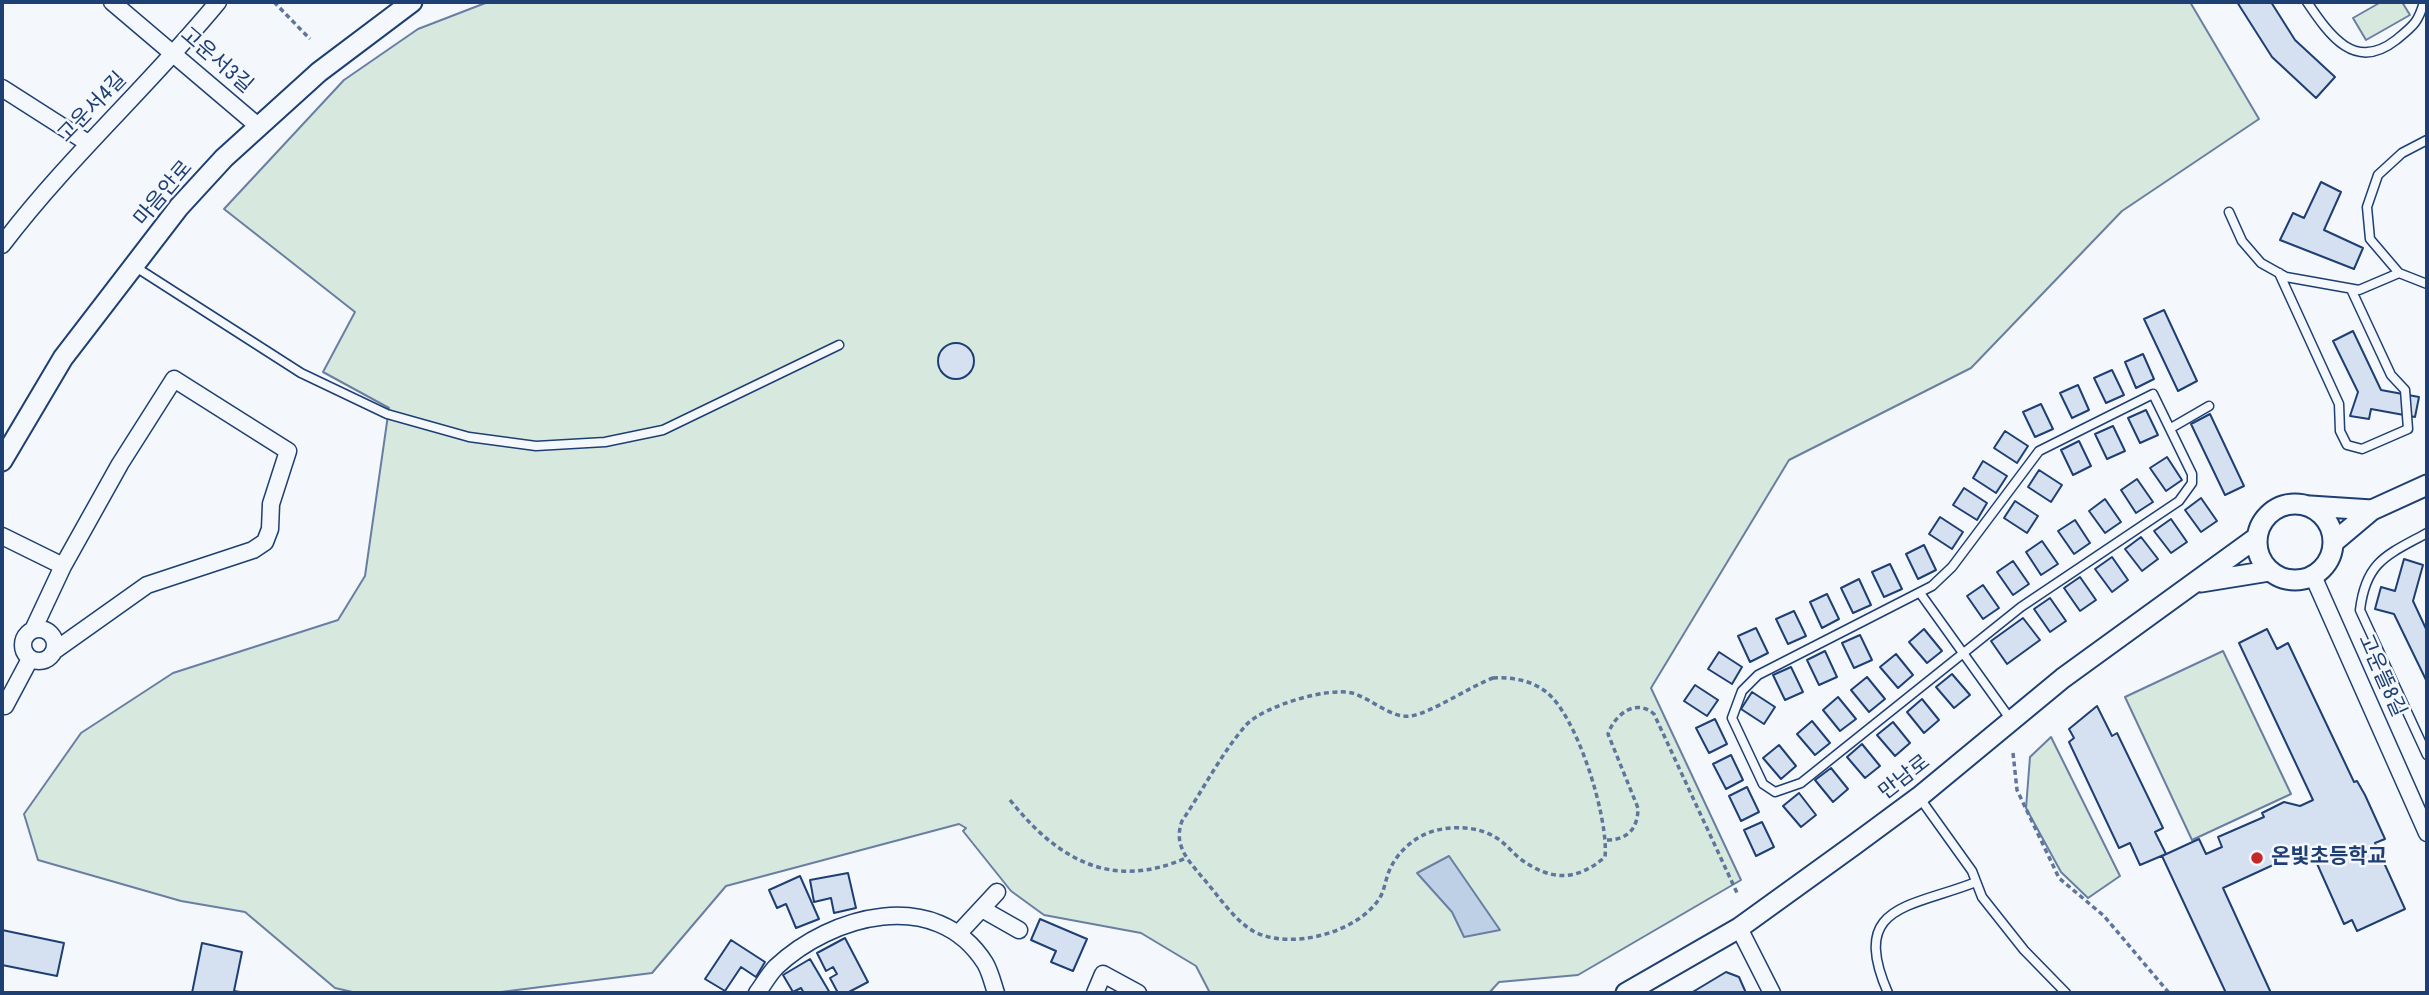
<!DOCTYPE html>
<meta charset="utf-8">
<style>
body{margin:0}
#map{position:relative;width:2429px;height:995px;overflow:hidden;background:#f4f7fb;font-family:"Roboto Condensed",sans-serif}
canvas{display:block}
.frame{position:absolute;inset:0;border:4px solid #1d3f73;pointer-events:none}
</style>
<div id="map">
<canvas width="2429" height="995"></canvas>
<div class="frame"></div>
</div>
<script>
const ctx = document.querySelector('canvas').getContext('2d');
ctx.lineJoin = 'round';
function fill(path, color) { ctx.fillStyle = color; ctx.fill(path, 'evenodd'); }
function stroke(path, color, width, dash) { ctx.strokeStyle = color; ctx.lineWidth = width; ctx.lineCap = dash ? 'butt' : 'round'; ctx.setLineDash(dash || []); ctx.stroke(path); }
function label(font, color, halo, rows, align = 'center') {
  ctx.font = font + ' "Roboto Condensed","Noto Sans KR",sans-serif'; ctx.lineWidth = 5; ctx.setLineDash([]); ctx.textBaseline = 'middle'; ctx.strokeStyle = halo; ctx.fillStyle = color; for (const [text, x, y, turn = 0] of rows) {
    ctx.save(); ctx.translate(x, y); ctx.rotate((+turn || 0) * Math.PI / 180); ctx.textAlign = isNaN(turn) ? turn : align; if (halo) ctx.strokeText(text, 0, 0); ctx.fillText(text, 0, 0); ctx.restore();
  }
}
const green = new Path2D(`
 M488,2h1702l69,117 -137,92 -151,157 -182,92 -138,228 90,192 -163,95 -79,7 -10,11h-279l-14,-27 -55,-33 -97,-18 -33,-24 -48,-60 3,-3 -7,-4 -233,62 -74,87 -159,20h-136l-22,-5 -90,-76 -64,-11 -143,-41 -14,-46 57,-81 92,-60 165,-53 27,-44 24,-168 -66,-36 32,-60 -131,-103 120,-129 74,-51z
 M2381,2h21l8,13 -44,25 -13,-22z
 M2223,651l68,143 -99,46 -67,-143z
 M2051,737l69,139 -32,22 -27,-26 -35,-64 4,-51z`);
const water = new Path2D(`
 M1449,856l51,74 -36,7 -12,-25 -35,-39z`);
const building = new Path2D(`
 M2237,2h34l24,38 40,37 -19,21 -44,-41z
 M2321,182l20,10 -17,38 39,18 -9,21 -74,-29 13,-27 11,5z
 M2164,310l33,71 -19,10 -34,-72z
 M2353,331l28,59 38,7 -4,20 -44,-8 -2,10 -19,-3 8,-24 -25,-51z
 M938 361a18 18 0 1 1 36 0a18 18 0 1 1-36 0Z
 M2143,354l11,25 -18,9 -11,-26z
 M2112,370l12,25 -18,8 -12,-25z
 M2078,385l11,25 -17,8 -12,-25z
 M2041,404l12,25 -18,8 -12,-25z
 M2146,410l12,25 -18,8 -12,-25z
 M2210,414l34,72 -19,9 -34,-71z
 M2113,426l12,25 -18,8 -12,-25z
 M2005,431l23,15 -11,17 -23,-15z
 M2079,441l12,25 -18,9 -12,-25z
 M2167,457l15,23 -16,11 -16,-23z
 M1983,461l24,15 -11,17 -23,-15z
 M2039,470l23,15 -11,17 -23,-15z
 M2137,479l16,23 -17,11 -15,-23z
 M1964,488l23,15 -10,17 -24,-15z
 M2201,498l16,23 -16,11 -16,-22z
 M2105,499l16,23 -16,11 -16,-22z
 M2015,501l23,15 -11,17 -23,-15z
 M1940,517l23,15 -11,17 -23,-15z
 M2171,519l16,23 -16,11 -17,-22z
 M2075,520l15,23 -16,11 -16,-23z
 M2141,537l17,22 -16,12 -17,-22z
 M2042,541l16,23 -17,11 -15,-23z
 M1924,545l12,25 -18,9 -12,-25z
 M2112,557l16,23 -16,12 -17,-23z
 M2404,559l19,6 -10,36 14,30v51l-33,-68 -19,-5 6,-22 14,4z
 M2013,561l16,23 -16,11 -16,-23z
 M1890,564l12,25 -18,8 -12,-25z
 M2080,577l16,23 -16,11 -16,-23z
 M1859,579l12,26 -18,8 -12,-25z
 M1983,585l16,23 -16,11 -16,-23z
 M1827,594l12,25 -17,9 -12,-26z
 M2050,598l16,23 -16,11 -16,-23z
 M1794,611l12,25 -18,8 -12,-25z
 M2023,618l17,22 -33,24 -16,-23z
 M1756,628l12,25 -18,9 -12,-26z
 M1924,629l18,22 -15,12 -18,-21z
 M2267,629l10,20 11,-6 66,139 3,-1 8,14 20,44 -10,4 30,66 -48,22 -5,-11 -8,4 -34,-76 -87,40 48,105h-45l-64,-137 37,-17 7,15 16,-7 -4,-10 46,-20 -2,-4 22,-11 16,4 13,-6 -74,-157z
 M1860,635l12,25 -18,8 -12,-25z
 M1825,651l12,26 -18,8 -12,-25z
 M1719,652l23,15 -10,17 -24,-15z
 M1896,654l17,21 -15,13 -18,-21z
 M1791,667l12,25 -18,8 -12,-25z
 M1952,674l18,21 -16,13 -18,-21z
 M1867,677l18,22 -16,13 -18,-22z
 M1695,685l23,15 -11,16 -23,-15z
 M1752,692l23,15 -11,17 -23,-15z
 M1838,697l18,22 -16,12 -17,-21z
 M1922,699l17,21 -15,13 -17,-21z
 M2097,706l15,30 5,-3 46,95 -8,4 11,22 -26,11 -10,-22 -11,5 -50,-106 5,-4 -5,-9z
 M1715,719l12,25 -18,9 -13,-25z
 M1812,721l18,22 -15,12 -18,-21z
 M1893,722l17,21 -15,13 -18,-21z
 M1862,744l18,22 -15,12 -18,-21z
 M1779,745l17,21 -15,13 -18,-21z
 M1731,755l12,25 -17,9 -13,-25z
 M1831,768l17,21 -15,13 -18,-22z
 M1747,787l12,25 -18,9 -12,-25z
 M1799,793l17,22 -15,12 -18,-21z
 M1762,822l12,25 -18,9 -12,-26z
 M848,873l8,35 -22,5 -3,-15 -17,4 -4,-22z
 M800,876l19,43 -23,9 -10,-24 -9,4 -8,-18z
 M1040,919l47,20 -14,32 -22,-9 5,-11 -25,-11z
 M2,930l62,13 -7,33 -55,-11z
 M845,938l23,44 -21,11h-9l-8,-15 7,-4 -4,-7 -7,4 -9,-18z
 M731,940l34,22 -9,15 -15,-10 -16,24 -20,-12z
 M202,943l40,9 -8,39 12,2h-54z
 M810,959l20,34h-26l-3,-5 -8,4 -10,-17z
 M1726,972l13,5 7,16h-55z`);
const path = new Path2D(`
 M274,2l36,37
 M1493,678c18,-1 37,2 52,13 32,23 64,128 60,166 -29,25 -55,24 -86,1 -8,-7 -15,-16 -24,-21 -15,-9 -34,-11 -52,-8 -24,3 -47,22 -55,45 -3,8 -4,18 -9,25 -22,34 -90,52 -126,32 -20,-12 -35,-36 -51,-54 -14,-17 -29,-32 -20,-56 21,-31 40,-69 65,-97 18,-18 80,-37 105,-31 19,5 39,26 59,23 22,-4 58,-29 82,-38z
 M2013,753l4,37 42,88 45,38 65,77
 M1010,800c47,59 101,91 176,58
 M1607,840c20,0 31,-11 31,-32l-30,-74c7,-20 28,-36 46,-20l84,181`);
const service = new Path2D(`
 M2307,2c23,34 48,70 89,38 17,-14 22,-17 28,-38
 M2427,140l-25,13 -24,22 -11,32 3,32 29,34 28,11
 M2229,212l13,29 19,22 25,14 73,13 40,-17
 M134,266l167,107 86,41 82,23 67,9 69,-4 58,-12 176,-85
 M2279,273l60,131 1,27 7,14 15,4 46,-20 -3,-39 -14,-15 -40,-86
 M2153,394l39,80v9l-13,18 -158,106 -220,176 -26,9 -12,-8 -31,-66 10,-27 16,-16 174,-89 20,-19 87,-116z
 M2171,428l38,-22
 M2427,533c-40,22 -61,28 -67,77l67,145
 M1920,593l91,127
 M1919,797l53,74 10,26 42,53 42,43
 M1888,993c-39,-89 22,-85 88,-111`);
const minor = new Path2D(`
 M112,2l146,124
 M2,88l86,55
 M2,245c66,-87 147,-159 216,-243
 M2,536l61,30 57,-102 54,-85 114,72 -17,53 -1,25 -5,13 -12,8 -106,35 -93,66
 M2313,576l114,257
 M23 645a16 16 0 1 1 32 0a16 16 0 1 1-32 0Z
 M33,630l30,-64
 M5,706l25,-47
 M982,909l37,21
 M1739,928l33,65
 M958,934l39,-42
 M757,993c6,-8 12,-19 19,-26 55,-52 160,-81 209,-4 5,8 8,21 11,30
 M1095,993l8,-19 35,19`);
const tertiary = new Path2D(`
 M2,461l61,-103 116,-151 45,-49 95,-86 93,-70
 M2257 542a38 38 0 1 1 76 0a38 38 0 1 1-76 0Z
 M2310,506l62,4
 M2334,542l38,-32 55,-25
 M2201,582l68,-11
 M1626,993l113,-65 115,-83 65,-48 144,-119 193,-140`);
const markers = [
 [2257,858,7,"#c62828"]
];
const streetNames = [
 ["고운서3길",216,61,41],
 ["고운서4길",93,108,-46],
 ["마음안로",164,194,-50],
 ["고운뜰8길",2381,676,66],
 ["만남로",1905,778,-38]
];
const poiNames = [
 ["온빛초등학교",2271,858]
];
fill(green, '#d7e8df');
stroke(green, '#687fa3', 2);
fill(water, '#bed0e5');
stroke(water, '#687fa3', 2);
fill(building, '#d5e0f0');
stroke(building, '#1d3f73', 2);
stroke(service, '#1d3f73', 11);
stroke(minor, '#1d3f73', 19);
stroke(tertiary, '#1d3f73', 23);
stroke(path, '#5e769c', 3.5, [5, 3.5]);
stroke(service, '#f4f7fb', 8);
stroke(minor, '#f4f7fb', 16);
stroke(tertiary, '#f4f7fb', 19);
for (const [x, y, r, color] of markers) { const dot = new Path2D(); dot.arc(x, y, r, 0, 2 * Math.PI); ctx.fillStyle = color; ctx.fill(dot); stroke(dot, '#f4f7fb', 2.5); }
label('21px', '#1d3f73', '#f4f7fb', streetNames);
label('bold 21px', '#1d3f73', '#f4f7fb', poiNames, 'left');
</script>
